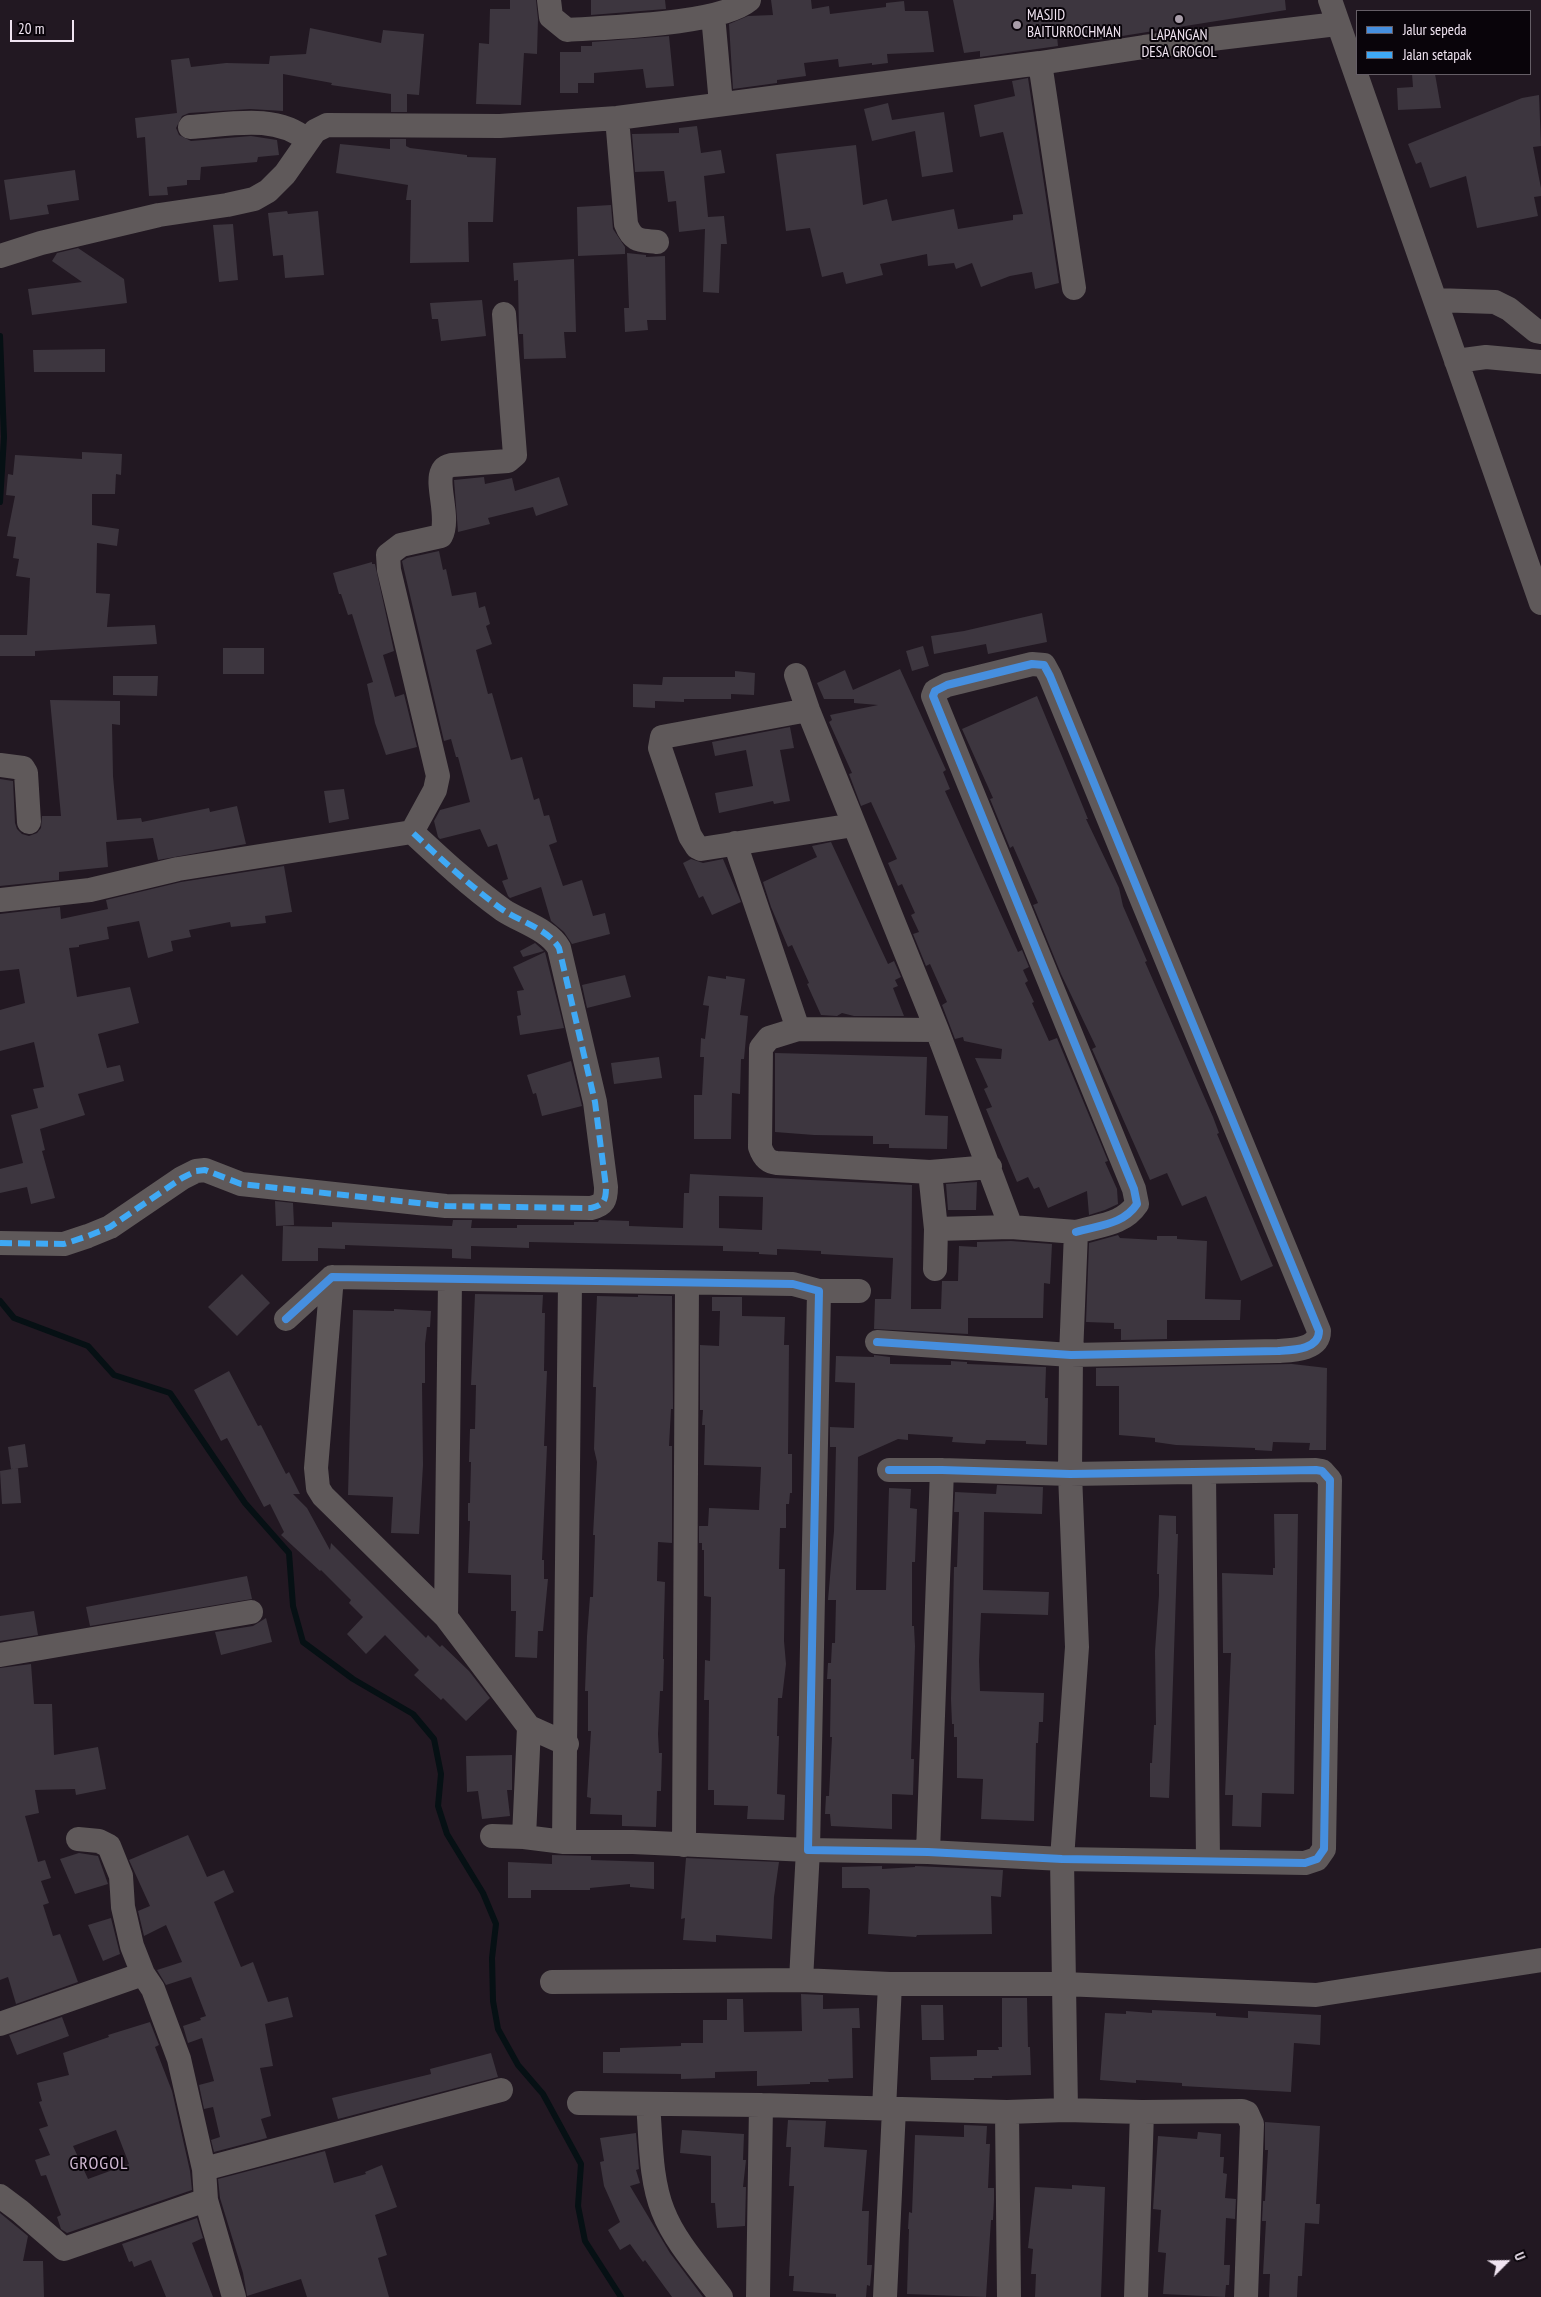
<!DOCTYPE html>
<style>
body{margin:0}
#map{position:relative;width:1541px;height:2297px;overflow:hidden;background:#221822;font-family:"PT Sans Narrow",sans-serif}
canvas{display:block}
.legend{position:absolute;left:1356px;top:10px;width:175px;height:65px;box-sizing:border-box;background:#09040a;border:1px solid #655e66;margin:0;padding:6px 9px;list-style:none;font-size:15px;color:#f0e4f1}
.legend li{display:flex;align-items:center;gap:10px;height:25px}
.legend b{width:25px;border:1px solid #655e66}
.north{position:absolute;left:1481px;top:2237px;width:50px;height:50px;-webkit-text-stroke:4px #09040a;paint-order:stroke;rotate:67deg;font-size:14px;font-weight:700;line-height:20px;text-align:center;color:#f0e4f1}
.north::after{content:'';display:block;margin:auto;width:18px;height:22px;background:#f0e4f1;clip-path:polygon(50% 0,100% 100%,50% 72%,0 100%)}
.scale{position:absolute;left:10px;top:20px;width:64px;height:22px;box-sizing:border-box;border:2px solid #f0e4f1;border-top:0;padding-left:6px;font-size:15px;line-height:18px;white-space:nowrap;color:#f0e4f1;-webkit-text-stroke:4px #09040a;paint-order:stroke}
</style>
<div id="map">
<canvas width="1541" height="2297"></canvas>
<ul class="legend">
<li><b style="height:6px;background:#468fdf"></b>Jalur sepeda</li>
<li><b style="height:6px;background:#3fa9f5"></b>Jalan setapak</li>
</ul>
<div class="north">U</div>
<div class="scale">20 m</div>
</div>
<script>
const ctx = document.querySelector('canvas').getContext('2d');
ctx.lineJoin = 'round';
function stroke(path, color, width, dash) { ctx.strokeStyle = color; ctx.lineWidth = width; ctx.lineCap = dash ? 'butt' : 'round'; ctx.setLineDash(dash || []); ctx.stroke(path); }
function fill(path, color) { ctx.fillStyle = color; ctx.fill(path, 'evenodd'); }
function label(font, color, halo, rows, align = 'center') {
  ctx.font = font + ' "PT Sans Narrow",sans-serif'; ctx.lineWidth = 4; ctx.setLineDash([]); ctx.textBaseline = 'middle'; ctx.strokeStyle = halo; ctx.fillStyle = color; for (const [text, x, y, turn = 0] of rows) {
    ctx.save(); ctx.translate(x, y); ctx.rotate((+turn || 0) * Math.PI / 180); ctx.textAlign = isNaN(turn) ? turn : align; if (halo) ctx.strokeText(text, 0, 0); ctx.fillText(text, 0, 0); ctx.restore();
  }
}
const stream = new Path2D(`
 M0,336l4,101 -4,65
 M0,1301l14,17 74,28 26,29 56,18 75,110 44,50 4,53 10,36 50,37 60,35 21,25 7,35 -3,32 9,28 36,59 13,31 -4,34 1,43 5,28 20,36 25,29 38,70 -3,42 7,35 36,56`);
const building = new Path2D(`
 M510,0h26l2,19 -1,35 -13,-1 -3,52 -45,-1 3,-61 10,1 1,-35h20z
 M591,0h74l1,9 -75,6z
 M771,0h40l1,9 17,-3 1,8 56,-7v-4l18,-2 1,10h23l6,41 -47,2 1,9 -16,2v-2l-33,4 -1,-8 -34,4 2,13 -29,4v3l-44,6 -4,-65 19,-8 25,-1z
 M953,0h332l1,10 -189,30 -40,-4 1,10 -78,11v-6l-16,2z
 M310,28l71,15 2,-13 41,4 -5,61 -12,-1v18h-16v-18l-60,-9 1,-2 -49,-9v37l-33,-2 -61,4 -7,3 -6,12 3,7 12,6 60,-5 26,4 2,15 -21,2 -1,5 -56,5 -1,13h-13v5l-20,2 1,8 -19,1 -4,-59 -8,1 -2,-20 42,-5 -6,-53 18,-2 2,9 35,-4 43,1 1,-8 36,-2z
 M669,36l5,50 -28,2 -3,-19 -49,4v10h-16v10h-18v-41h21v-6h11v-4z
 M1412,74h23l6,34 -43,2 -1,-22 16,-1z
 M1028,78l31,205 -24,6 -3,-17 -22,4 -29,11 -9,-24 -16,6 -2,-6 -26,3 -1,-12 -47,10 3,11 -37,9 -3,-12 -21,5 -12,-49 -24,3 -10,-77 80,-9 7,60 24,-6 5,22 62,-12 4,20 55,-9v-5l10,-1 -20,-82 -23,5 -6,-32 41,-9 -3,-15z
 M1539,95l2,51 -8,1 8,41v8l-7,1 4,19 -61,12 -11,-52 -36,12 -9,-26 -5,2 -8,-20 114,-46z
 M888,103l4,17 52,-8 9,60 -31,5 -7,-46 -43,10 -8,-32z
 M697,126l4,27 20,-3 4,23 -21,3 4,41 16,-1 3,28h-6l-2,49 -16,-1 2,-63 -26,3 -3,-31 -8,1 -4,-31 -29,1 -3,-38 47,-1v-5z
 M390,139h16v7l4,2 57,7v2l29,1 -3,64h-25l1,40 -59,1 1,-63h-5l2,-15 -72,-12 4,-29 50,5z
 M75,170l4,30 -32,5 2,9 -39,6 -6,-40z
 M611,205l2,24 12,18v7l-47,2 -1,-49z
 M287,211l1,3 30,-3 6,64 -39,3 -2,-23 -10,1 -5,-43z
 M233,224l5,56 -19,2 -6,-57z
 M78,248l46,31 3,24 -95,12 -4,-26 54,-7 -30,-21 5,-8z
 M627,253l19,2v2l19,-1 1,64h-19l1,10 -23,2 -1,-24h5z
 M574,259l2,73h-12l2,26 -42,1 -1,-25h-4l-1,-54 -4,1 -1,-18z
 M482,300l4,36 -45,5 -3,-22h-6l-2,-16z
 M105,349v23h-71l-1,-22z
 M82,452l40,2 -1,21 -5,-1 -1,20h-23v31l27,4 -2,17 -20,-3 -1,50 14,1 -3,33 48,-2 2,19 -122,7v5h-35v-21h27l3,-57 -14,-2 3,-17 -6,-1 3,-21 -9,-1 8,-40 -9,-1 2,-21 5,1 2,-20 67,4z
 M484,477l1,7 27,-6 3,13 44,-14 9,28 -32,11 -3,-9 -45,11 2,6 -32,8 -4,-52z
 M439,551l4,19 3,-1 6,27 24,-4 3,16 6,-2 5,18 -4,2 6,18 -16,6 12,44 4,-1 19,67 11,-3 12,43 5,-2 5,18 5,-1 8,27 -8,3 14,41 19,-6 11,36 12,-3 5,21 -38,10 -8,-12 -13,-11 -10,-34 -31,11 -2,-2 -6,-15 6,-2 -11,-35 -9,3 -8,-18 -40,10 -2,-2 -4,-16 6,-11 30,-8 -12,-45h-2l-5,-18 -7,2 -42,-180 5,-3z
 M372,562v2h3l19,87 -11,4 12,42 9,-3 13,53 -31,8 -11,-32 -8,-39 6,-2 -21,-68 -4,1 -7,-21h-2l-6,-21z
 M1042,613l5,29 -59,12 -2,-10 -52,10 -3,-18 33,-5z
 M923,646l6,20 -17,5 -6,-20z
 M223,648h41v26h-41z
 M900,669l46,101 -3,2 7,17 -5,2 73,161 4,-2 7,17 -6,3 5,11 -3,2 9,19 -2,1 17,38 8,-3 51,123 -3,1 12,27 1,15 -13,6 -16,5 -2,-24 -39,17 -9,-21 -5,2 -6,-12 -11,5 -31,-73 6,-2 -8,-18 4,-2 -13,-29 26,1 1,-10 -38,-8 -1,-4 -8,2 -13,-34 5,-3 -17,-38 -4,2 -13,-32 6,-2 -8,-17 4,-2 -13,-29 -4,2 -10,-23 9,-4 -26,-57 -10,4 -12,-32 3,-1 -23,-51 3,-2 -2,-5 48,-10 -24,-2v-4h-30l-7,-16 28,-13 8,20z
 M735,671l20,2 -1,22 -23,-1v5h-47v3l-29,-1v7l-22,-1v-23l29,1 1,-8h72z
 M113,676h45l-1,20 -44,-1z
 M1037,696l42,101 9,22h-2l33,69 4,18 24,55 -2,1 68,155 6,16 -2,1 56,132 -32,15 -35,-85 -24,10 -15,-33 -17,7 -58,-131 4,-2 -35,-73 -28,-69 5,-2 -25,-57 -3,2 -20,-49 3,-1 -31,-69z
 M50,700l70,1v24l-8,-1 1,52 4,44 24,-2 1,4 67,-14 1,4 27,-6 9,38 -88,16 -5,-22 -47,4 2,25 -49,5v8l-59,6v-107l13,2 2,42 2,6 5,5 7,2 8,-3 4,-5 1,-12h19z
 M790,727l4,21 -14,2 10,51 -16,3 -1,-3 -54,12 -4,-20 38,-7 -7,-36 -31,6 -3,-14z
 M344,789l5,30 -20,4 -5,-32z
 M831,842l57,122 6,-3 7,16 -6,3 3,6 -5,2 11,28h-50l-12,-3 -5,3 -16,-1 -14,-31 2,-1 -17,-38 -4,2 -17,-40 -8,-25 54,-25 -5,-11z
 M691,859l12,4 20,-4 18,43 -29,13 -9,-19 -4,2 -16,-35z
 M284,866l8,46 -27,4 1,7 -35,4 -1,-5 -41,8 2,7 -20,4 2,10 -25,7 -9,-37 -32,6 2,12 -30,6v2l-10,1 8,49 53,-10 9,36 -41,11 9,34 13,-3 4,16 -46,13 7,21 -45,14 5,21 -3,1 13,47 -24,6 -4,-17 -27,6v-24l23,-6 -12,-48 27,-7 -5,-19 11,-2 -10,-45 -34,9v-41l25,-7 -6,-34 -19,2v-57l60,-7 1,12 47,-10 -2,-9 75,-18z
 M535,943l9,8 -21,6 -3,-6z
 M545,952l19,76 -44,7 -3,-19 4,-1 -4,-24 7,-1 -11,-23z
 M625,975l6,22 -44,11 -5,-23z
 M708,976l18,3v-3l19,3 -5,36 8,1 -4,43h-3l-1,35 -8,-1 -1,46h-37v-44h8l2,-38h-4l1,-19 4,1 4,-33 -6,-1z
 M775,1053l152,4 -2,58 23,1 -1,33 -58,-1v-4h-16v-8l-59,-1 -39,-3z
 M659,1057l3,21 -48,6 -3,-21z
 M571,1061l11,45 -40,10 -6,-23 -3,1 -6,-19z
 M690,1174l222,11 -1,124h30l1,-28h16l1,-35 18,1v-5l34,-1 41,3 -2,40 -6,-1 -1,35h-75v16l-94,-5 1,-30h16l2,-41 -72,-4v-3l-44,-2v6l-18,-1v-2l-36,-1v-5l-194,-4v6l-58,-2v13l-19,-1v-9l-107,-4v4l-27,-1v13h-36l1,-35 49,1v-5l120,4 1,-6h19l-1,8h46v-3h57v-3h24l1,-2 30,1v5l54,2 1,-35h5zM719,1196l44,1 -1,33 -43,-2z
 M977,1182l-1,28h-28l-2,-26z
 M275,1201l18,2 1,22 -18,1z
 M1118,1235l2,3 37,2v-4h20v3l30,2 -2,58 36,1 -1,20h-73v19l-46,1v-11h-7v-6l-28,-1 3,-79z
 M242,1274l28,29 -33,33 -29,-29z
 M475,1294l68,1 -1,18h3l-1,58h3l-3,75h3l-5,114h2v19h4l-5,52h-5l-1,27 -22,-1 1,-46h-5v-36l-43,-2 2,-52h-2v-18h2l1,-41h-2l1,-33h5l1,-44h-5z
 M638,1295l34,1 1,113h-2l-2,37h3v97l-14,-1 -1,39 8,1 -2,77h1l-1,32h-3l-2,43 1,19h3l-1,38h-4l-1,36 -34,-1v-11l-32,-1 1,-16 -4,-1 4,-66h-3v-40h-3l2,-55 3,-39h3l2,-62h-2l4,-73 -3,-13 2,-62h-3l4,-91 41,1z
 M712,1297h30v19l43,1 -1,28h5l-1,109h4v39h-2l-1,11h-3v24h-6l-1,41h6l-1,72 2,23 -4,34h-4l-1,38h2l-2,58 8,1 -1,25 -37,-1 1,-13 -34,-1v-15h-6l1,-90h-5l1,-40 5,1 1,-64 -7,-1v-46h-2v-7h-3v-17h9l1,-18 50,2 2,-43 -57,-2 1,-40h-3l1,-15h-3v-65l19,1 1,-35h-8z
 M394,1309l37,2 -1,16h-3l-2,17v39h-3l1,82 -4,69 -28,-1 2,-36 -45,-2 5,-185 41,1z
 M874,1355l16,2v7l61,1v-4l16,1v2l79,3 -1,31h3l-1,47 -21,-1v-3l-40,-1 -1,4 -18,-1 -15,-1 1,-5 -45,-3v6l-10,-1 -40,18 -2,133h30l3,-102 22,1 -1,19 7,1 -2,53h-3v64h2l1,20 -4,113h3l-1,36 -21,-1v35l-61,-3 -1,-12h-5l1,-18h3l3,-59h-2l1,-58h-4l1,-16h3l1,-20h3l1,-43h-8l6,-69 2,-84h-6v-20l24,1 1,-45 -20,-1 1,-26 38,1z
 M1292,1364l35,4 -1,82h-17l1,-7 -37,-1 -1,9 -17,-1v-2l-79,-3 -21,-3v-4l-36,-3v-49h-23v-18z
 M229,1371l29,55 3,-1 25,49 3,-2 11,22h-7l14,14 23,42 1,-7 95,95 2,-3 12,12 2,-2 27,26 21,27 -24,23 -23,-23 -2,2 -27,-25 5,-5 -34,-35 -19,19 -19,-20 16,-17 -14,-14 2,-3 -30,-30 -1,1 -39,-36 3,-3 -14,-28 -6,3 -37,-69 -6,3 -27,-51z
 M25,1444l3,23 -17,2 -3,-22z
 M18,1468l3,35 -19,1 -2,-33z
 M997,1485l46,2 -1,27 -58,-2 -1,78 66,2 -1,23 -67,-2 -2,48 1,30 64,2 -1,29h-4l-1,21h-2l-2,78 -53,-2 2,-40 -26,-1v-41h-3v-13h-2l-1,-25 3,-132h3l2,-55h-5l1,-20 41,2z
 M1274,1514h24l-4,280 -32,-1 -1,34 -29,-1 1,-31h-8l6,-142h-8l-1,-80 51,2v-7h2z
 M1159,1515l17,1v18h2l-9,264 -19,-1v-34h2l2,-38h2l-1,-74 4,-56v-21h-2z
 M247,1576l5,23 -162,27 -4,-19z
 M34,1611l4,24 -38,6v-25z
 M266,1618l6,24 -51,13 -6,-23 38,-6z
 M31,1664l3,40h18l2,51 44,-8 8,42 -30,6 -1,-6 -40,1 4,23 -14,3 13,46 7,-2 6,18 -10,3 8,22 -6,2 10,31 7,-2 18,48 -62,22 -8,-27 -8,3v-312z
 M512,1755v35h-5l3,26 -28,3 -4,-28 -11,1 -1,-36z
 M188,1835l19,42 17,-7 10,22 -20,10 27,65 12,-5 15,40 20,-5 5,20 -28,7 8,42 -13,2 11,48 -10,3 6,19 -53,14 -3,-12 9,-3 -7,-30 -9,2 -5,-24 15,-4 -12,-43 -14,5 -5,-17 18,-6 -1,-2 6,-2 -15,-39 -25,8 -9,-15 25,-8 -16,-37 -22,11 -6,-25 12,-5 -21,-46z
 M79,1853l19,3 10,28 -33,10 -15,-35z
 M552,1855l39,1v4l63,2v27l-24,-2v-3l-40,4v2h-59v8h-23v-36l44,2z
 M686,1858l93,4 -5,35 -2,42 -56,-4v7l-33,-2 2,-22 -4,1z
 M882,1866v3l33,-2v-1l88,4 -2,27 -10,-1 1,38 -75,1 -1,2 -48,-3 2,-44 -2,-2h-26v-21z
 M111,1918l9,36 -17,7 -15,-36z
 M801,1994l22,1v14l36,-1 1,20h-8l1,50 -25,1 1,3h-19v2l-53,2v-15l-42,1v6l-34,1v-5l-78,-1v-21h17v-4l61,-2v-3h22v-23h24v-21h16l1,33 58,-1z
 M1002,1998h25l1,49h2l1,28 -39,1v2h-18v2h-43l-1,-23 47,-1v-6h22l-1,-3h4z
 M921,2005h22l1,35h-22z
 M1152,2010l64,3v3l32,2v-7l73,4 -1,30 -26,-2 -3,49 -109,-6v-3l-46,-3v3l-36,-3 5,-67 21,1v-3l26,2z
 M62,2017l7,19 -52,19 -8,-20z
 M150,2022l9,23 -4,2 17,44 18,80 2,19 -125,43 -6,-4 -4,-12 4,-2 -15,-40 -5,1 -6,-16 15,-5 -11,-26 9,-3 -9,-24 3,-1 -5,-18 32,-8 -6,-22 46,-16 -1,-2zM116,2130l13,34 -41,15 -15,-33z
 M491,2053l7,24 -160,42 -6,-21 99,-24 -1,-5z
 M788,2120l38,1 -2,26 43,3 -5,61h7l-2,54h5l-2,21 -3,-1 -1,12h-30v-3l-43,-3 1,-15h-5l5,-90h-5l2,-39h-5z
 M1265,2122l55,4 -4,78h4l-1,20 -14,-1 -3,53h-4l-1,21h-28l1,-23h-7l3,-53h-4l1,-20h2l3,-51h-3z
 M964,2125l23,1 -1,18h4l-2,44h6v12l-1,20h-2l-5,77 -79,-3 2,-65h-1l1,-17 3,1 3,-78 49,2z
 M682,2130l62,4 -1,26h3l-3,27h3l-1,39 -28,2 -2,-25h-4v-47l-31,-3z
 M1198,2132l23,2 -1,23h4l-1,16 4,1 -2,24 11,1 -1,20 -9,-1 -2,47h6l-1,20h-3l-1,12 -62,-3 3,-41 -8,-1 3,-42 -8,-1 5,-73 39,3z
 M636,2133l3,36 -3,1 4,13 -10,3 40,67 33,44h-31l-27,-37 -2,2 -13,-18 -10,6 -12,-20 12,-8 -16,-36 -4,-24 4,-1 -4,-23z
 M325,2151l9,32 32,-9 -1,-2 17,-7 15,42 -22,8 12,40 -9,3 11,39h-82l-6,-18 -54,17 -4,-23 -23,-75 -2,-19z
 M1072,2185l33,2 -4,110h-66l1,-23h-5l2,-25 -5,-1 7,-61 37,2z
 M0,2213l28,23 -5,25h20l1,36h-44z
 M197,2218l6,20 -11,5 21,54h-47l-15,-37 -17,7 -2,-6 -3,1 -7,-18z`);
const minor = new Path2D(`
 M549,0l2,17 16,13c41,-3 152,-5 182,-30
 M1330,0l211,603
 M713,15l8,89
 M1040,63l34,225
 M617,118l9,106c7,18 14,16 31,18
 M190,127c38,-2 85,-14 117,13
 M0,256l41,-13 118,-28 68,-10 27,-6 14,-8 17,-17 30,-43 12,-6 173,1 117,-8 423,-55 104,-16 193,-23
 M1435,300l60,2 14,7 27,22 5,1
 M1456,361l30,-4 55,5
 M796,675l12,35 129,320 74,197 65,5 -5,123 -1,119 7,173 -15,212 4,251 76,2 100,-1 5,2 5,11 -6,173
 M808,710l-146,27 -2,11 30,88 7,11 4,2 153,-24
 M0,765l23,3 3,5 3,49
 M735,843l63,186 -29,9 -8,10 -1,99c3,9 7,15 17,16l153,9 60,-5
 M0,900l90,-10 88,-21 234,-37 23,-42 3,-14 -49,-206 -1,-15 13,-10 40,-9c9,-17 -5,-51 1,-64 2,-5 6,-6 10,-7l56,-4 7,-6 -11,-141
 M798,1029l139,1
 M930,1172l6,57 -1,40
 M936,1229l75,-2
 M0,1243l64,1 24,-8 22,-9 72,-49 14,-7 9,-1 36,14 205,22 145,2c13,-3 15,-8 15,-21l-11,-85 -36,-154c-11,-19 -38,-26 -56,-38 -33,-24 -62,-51 -91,-78
 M332,1277l-16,191 2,20 5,8 123,121 83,110 38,17
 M819,1291h40
 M286,1319l46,-42 461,7 26,7 -11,559 120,2 134,7 243,4 12,-4 7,-10 6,-369 -8,-9 -6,-1 -246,4 -128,-4h-53
 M877,1342l194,13 207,-4c14,-1 41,-1 41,-20l-269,-655 -6,-11 -12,-1 -85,21 -12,6 -2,5 201,493 3,15c-14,21 -38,21 -61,28
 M1204,1473l4,387
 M446,1617l4,-337
 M0,1655l251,-43
 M492,1836l32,1 40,5h69l175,8 -7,130
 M524,1837l5,-110
 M78,1839l21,2 10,5 12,30 2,31 9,39 11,28
 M564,1842l6,-560
 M684,1845l3,-562
 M928,1852l14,-382
 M552,1982l249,-2 89,4h174l252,11 225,-35
 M0,2024l143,-50 10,15 26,70 25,110 2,31 28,97
 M579,2103l182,2 246,7
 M648,2104c3,34 2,75 15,107 12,31 38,59 58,86
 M884,2109l6,-125
 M204,2169l297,-79
 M0,2196l20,15 44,38 142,-49
 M758,2297l3,-192
 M885,2297l9,-188
 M1009,2297l-2,-185 59,-2
 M1136,2297l6,-185`);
const quiet = new Path2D(`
 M0,1243l64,1 24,-8 22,-9 72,-49 14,-7 9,-1 36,14 205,22 145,2c13,-3 15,-8 15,-21l-11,-85 -36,-154c-11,-19 -38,-26 -56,-38 -33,-24 -62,-51 -91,-78`);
const cycleway = new Path2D(`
 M286,1319l46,-42 461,7 26,7 -11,559 120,2 134,7 243,4 12,-4 7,-10 6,-369 -8,-9 -6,-1 -246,4 -128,-4h-53
 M877,1342l194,13 207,-4c14,-1 41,-1 41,-20l-269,-655 -6,-11 -12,-1 -85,21 -12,6 -2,5 201,493 3,15c-14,21 -38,21 -61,28`);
const markers = [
 [1179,19,5,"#a89da9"],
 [1017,25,5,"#a89da9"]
];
const poiNames = [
 ["MASJID",1027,16],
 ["BAITURROCHMAN",1027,33],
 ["LAPANGAN",1179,36,"center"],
 ["DESA GROGOL",1179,53,"center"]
];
const quarterNames = [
 ["GROGOL",99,2164]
];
stroke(stream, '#061014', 6);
fill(building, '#3d363f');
stroke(minor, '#5f595a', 24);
stroke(quiet, '#3fa9f5', 6, [12, 6]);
stroke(cycleway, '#468fdf', 8);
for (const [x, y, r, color] of markers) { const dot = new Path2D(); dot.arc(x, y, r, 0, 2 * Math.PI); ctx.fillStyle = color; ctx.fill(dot); stroke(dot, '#09040a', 2); }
label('15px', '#f0e4f1', '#09040a', poiNames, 'left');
ctx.letterSpacing = '1px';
label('18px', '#d2bad4', '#09040a', quarterNames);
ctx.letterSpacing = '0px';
</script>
